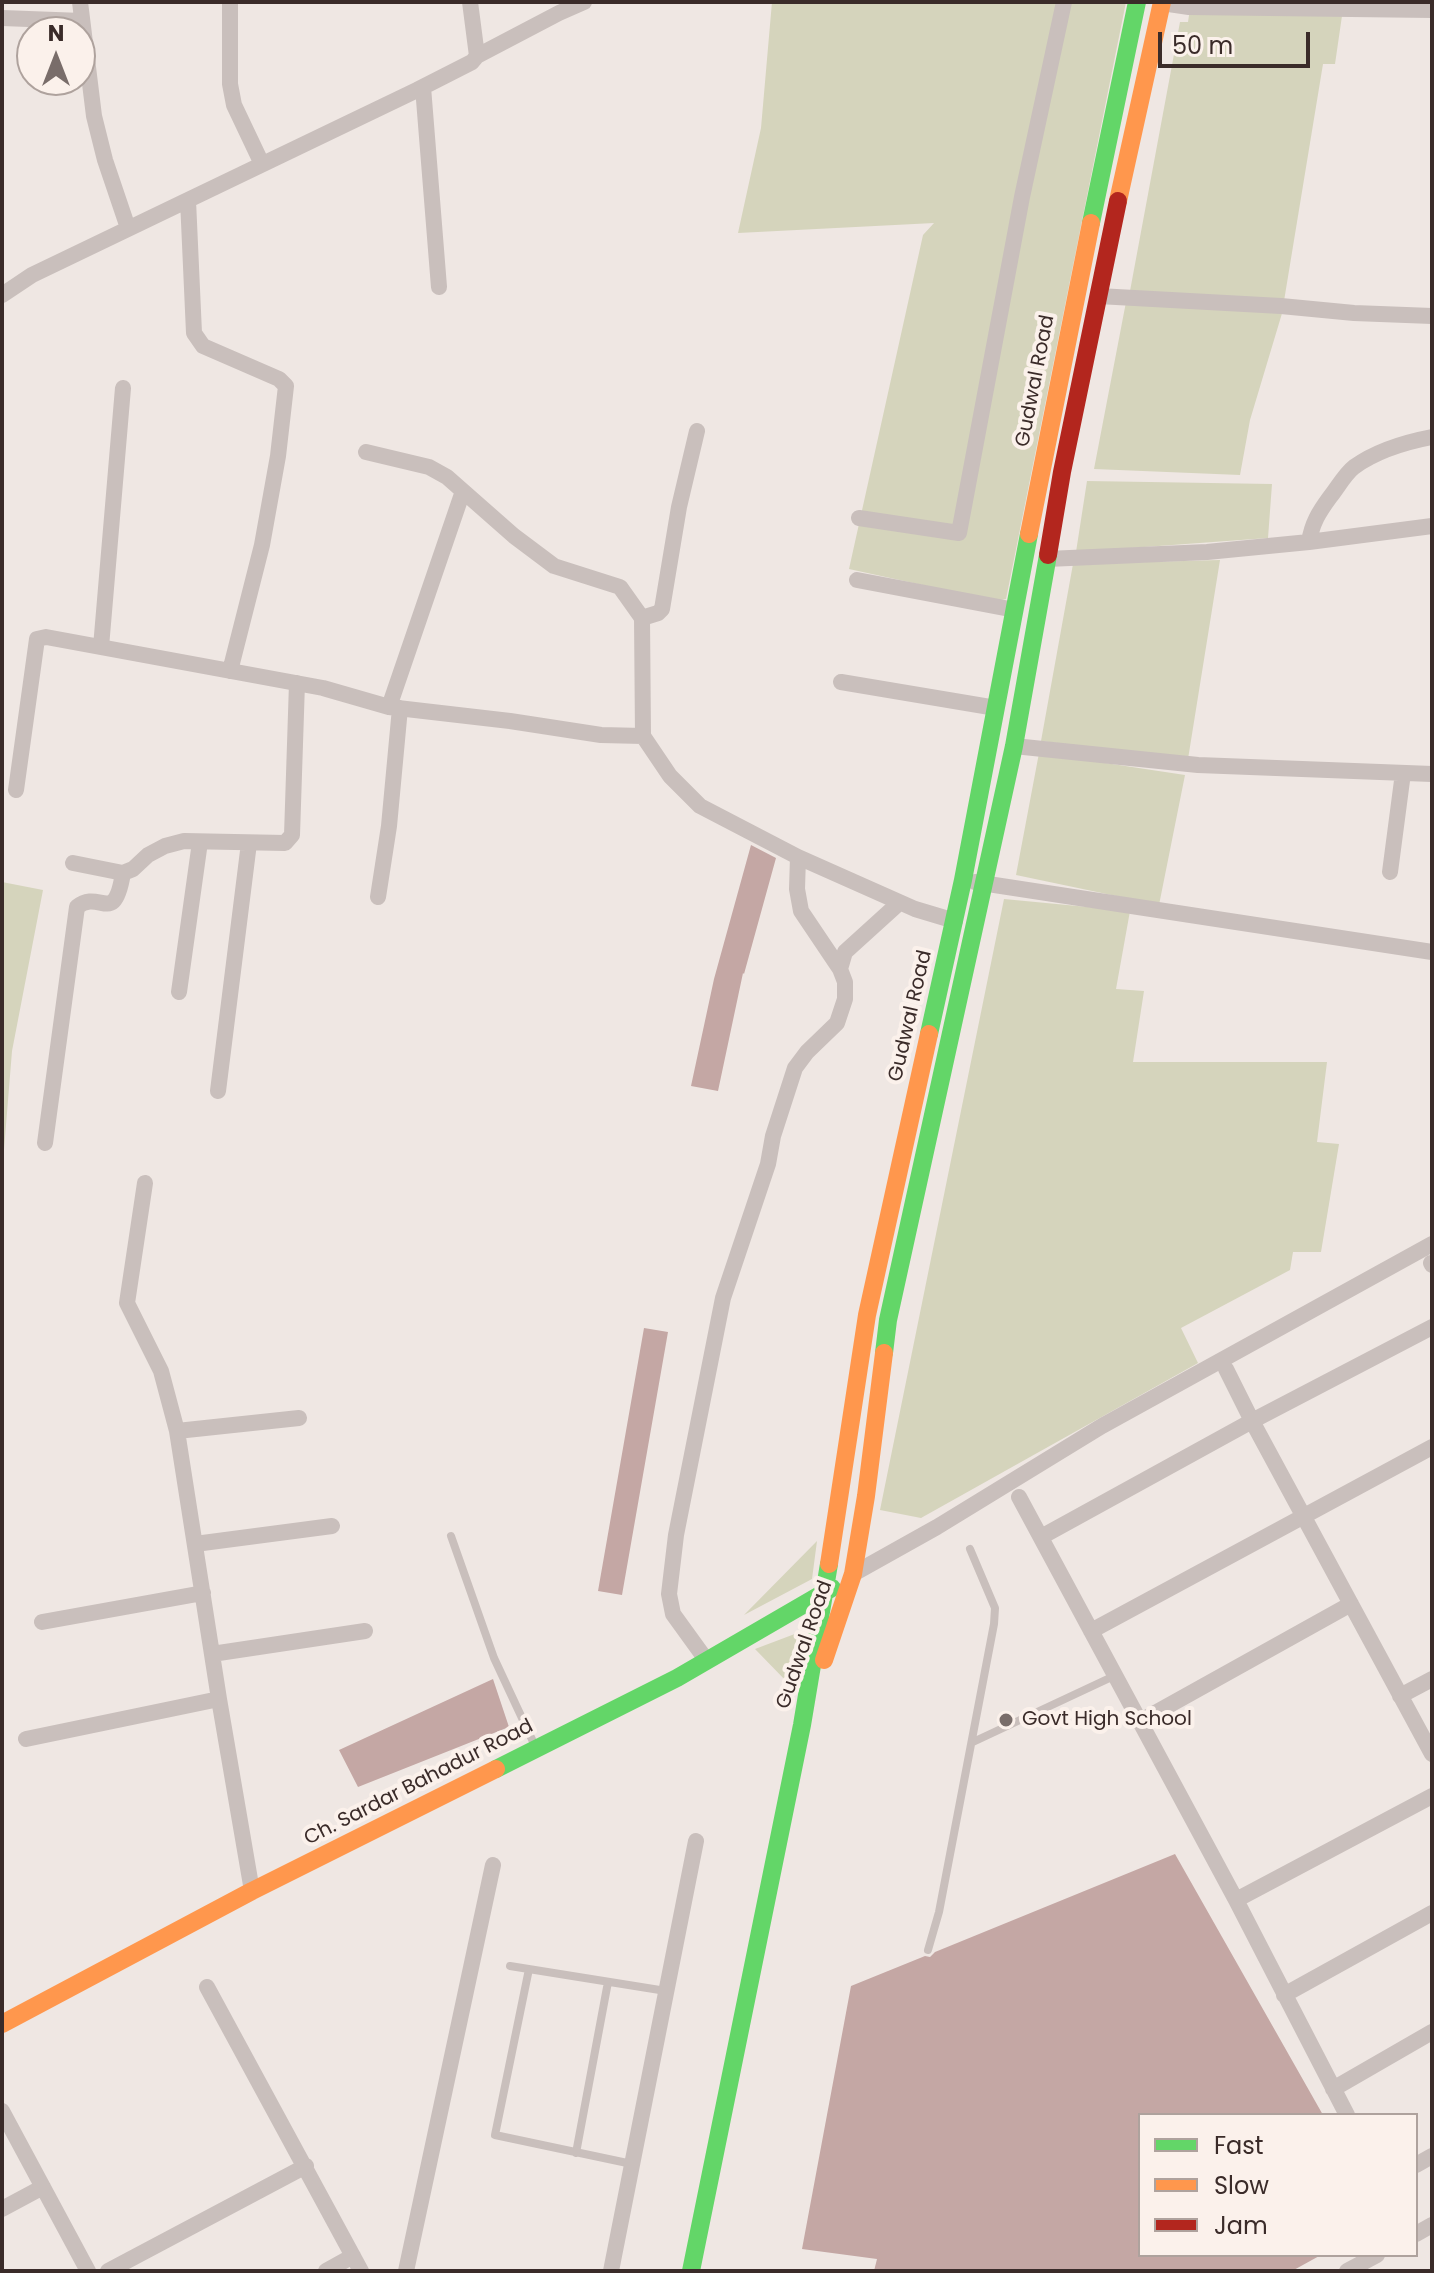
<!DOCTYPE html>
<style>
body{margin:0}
#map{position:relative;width:1434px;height:2273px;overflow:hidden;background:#efe7e3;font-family:Poppins,sans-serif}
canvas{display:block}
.frame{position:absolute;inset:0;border:4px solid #3a2b29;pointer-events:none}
.legend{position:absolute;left:1138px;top:2113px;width:280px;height:144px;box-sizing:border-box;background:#fbf1eb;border:2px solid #aea29d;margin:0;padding:10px 14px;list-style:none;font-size:24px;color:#3a2b29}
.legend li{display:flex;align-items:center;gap:16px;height:40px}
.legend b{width:40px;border:2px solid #aea29d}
.north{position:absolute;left:16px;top:16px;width:80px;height:80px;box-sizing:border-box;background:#fbf1eb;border:2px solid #aea29d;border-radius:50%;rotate:0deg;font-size:22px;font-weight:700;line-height:32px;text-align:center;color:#3a2b29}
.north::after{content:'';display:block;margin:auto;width:28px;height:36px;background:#796d6a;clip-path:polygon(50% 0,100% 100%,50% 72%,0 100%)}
.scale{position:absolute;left:1158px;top:32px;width:152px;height:36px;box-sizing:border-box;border:4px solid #3a2b29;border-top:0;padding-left:10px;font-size:24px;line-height:28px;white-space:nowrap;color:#3a2b29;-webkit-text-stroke:6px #fbf1eb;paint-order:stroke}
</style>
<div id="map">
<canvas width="1434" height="2273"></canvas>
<div class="frame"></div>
<ul class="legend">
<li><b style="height:10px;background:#63d668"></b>Fast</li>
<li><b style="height:10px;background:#ff974d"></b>Slow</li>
<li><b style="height:10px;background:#b3261e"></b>Jam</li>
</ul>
<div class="north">N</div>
<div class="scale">50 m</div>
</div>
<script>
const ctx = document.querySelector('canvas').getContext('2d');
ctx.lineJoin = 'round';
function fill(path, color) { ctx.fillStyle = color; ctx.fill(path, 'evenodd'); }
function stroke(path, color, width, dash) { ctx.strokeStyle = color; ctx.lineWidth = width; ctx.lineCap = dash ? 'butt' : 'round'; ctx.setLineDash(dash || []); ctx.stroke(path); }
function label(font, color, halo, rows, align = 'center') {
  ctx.font = font + ' Poppins,sans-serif'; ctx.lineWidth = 8; ctx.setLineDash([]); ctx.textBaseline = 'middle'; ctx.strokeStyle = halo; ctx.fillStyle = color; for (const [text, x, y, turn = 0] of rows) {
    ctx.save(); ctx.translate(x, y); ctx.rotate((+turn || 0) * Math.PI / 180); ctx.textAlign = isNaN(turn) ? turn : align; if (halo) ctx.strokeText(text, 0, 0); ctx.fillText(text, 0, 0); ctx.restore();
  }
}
const green = new Path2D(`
 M772,2h354l-120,597 -10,2 -147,-32 74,-334 11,-12 -196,10 23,-105z
 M1191,2h153l-9,62h-12l-39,237 -154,-10 50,-269h8z
 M1126,302l157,8 -33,110 -10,55 -146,-6z
 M1087,481l185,3 -4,54 -192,14z
 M1220,560l-32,199 -147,-18 32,-177z
 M1039,753l146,22 -26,130 -143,-30z
 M2,882l41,8 -31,161 -9,111z
 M1004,899l126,12 -14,78 28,2 -11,71h194l-10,80 22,2 -18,108h-28l-3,18 -109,58 17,35 -277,155 -41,-8z
 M817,1541l-5,38 -68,36z
 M800,1632l-12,51 -33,-34z`);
const building = new Path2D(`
 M751,845l25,13 -32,116 -1,-1 -25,118 -27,-5 23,-107z
 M644,1328l24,4 -46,263 -24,-4z
 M493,1679l16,48 -151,60 -19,-37z
 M1175,1854l148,261h-183v140h181l-29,16h-418l3,-12 -75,-10 49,-263 74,-30 5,1 5,-5z`);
const lane = new Path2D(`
 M451,1536l43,122 42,90
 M973,1742l141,-66
 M928,1950l11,-38 55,-288 1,-16 -25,-59
 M510,1966l156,25
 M529,1969l-34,166 137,29
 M576,2153l32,-171`);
const street = new Path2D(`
 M80,2l14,114 11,44 23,68
 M230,2v82l4,21 28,59
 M470,2l7,54
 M1162,3l27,4 243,3
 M2,18l80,3
 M423,87l16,200
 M188,200l6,133 9,13 76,33 7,7 -8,70 -16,89 -32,126
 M2,295l30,-20 385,-185 55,-28 5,-6 82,-43 25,-11
 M1098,296l183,10 73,7 78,3
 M366,452l63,15 18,10 67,59 40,30 66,21 22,31
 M859,518l100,15 63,-336 42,-195
 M1309,542c3,-19 10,-30 21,-45 8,-10 15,-23 24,-30 22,-16 52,-25 78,-30
 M1047,559l160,-7 102,-10 123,-16
 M857,580l158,30
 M101,647l22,-259
 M841,682l155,26
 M389,707l74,-216
 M643,736l-1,-118 16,-5 4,-4 17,-102 18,-76
 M1014,746l184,19 234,9
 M16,790l21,-151 9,-2 277,51 66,19 121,14 91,14 42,1 27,40 30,30 98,51 117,52 40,12
 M73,863l50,10 10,-4 15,-14 17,-9 19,-5 101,2 7,-8 5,-152
 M1390,872l13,-99
 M975,882l457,70
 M378,897l11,-71 11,-118
 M840,969l5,-17 54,-49
 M179,992l21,-150
 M218,1091l31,-248
 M45,1143l32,-236c23,-19 37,21 46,-34
 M145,1183l-18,120 34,68 16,60 42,268 33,192
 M1431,1263l1,2
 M1226,1369l26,52 180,333
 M177,1431l122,-13
 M1019,1497l217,403 111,215
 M1041,1537l211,-116 180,-94
 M195,1544l137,-18
 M853,1574l84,-47 165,-101 330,-182
 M42,1622l161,-29
 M1091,1631l341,-184
 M212,1654l153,-23
 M707,1661l-34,-47 -4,-20 7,-59 47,-237 45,-134 5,-28 22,-68 12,-16 30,-29 8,-24v-17l-5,-13 -39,-58 -4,-22 1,-32
 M1400,1696l32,-17
 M1139,1722l212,-118
 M26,1739l193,-40
 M1236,1900l196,-104
 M207,1987l154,284
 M1284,1995l148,-82
 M1333,2089l99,-57
 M2,2111l86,160
 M1416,2165l16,-9
 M2,2209l41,-22
 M1416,2234l16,-9
 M108,2271l198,-105
 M326,2271l27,-15
 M406,2271l87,-406
 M611,2271l85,-430
 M1347,2271l30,-16`);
const fast = new Path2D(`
 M1091,223l46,-221
 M929,1034l34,-154 66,-346
 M884,1353l4,-33 126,-574 34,-191
 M496,1769l181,-91 155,-90
 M691,2271l111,-546 27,-161`);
const slow = new Path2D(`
 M1118,201l44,-199
 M1029,534l62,-311
 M829,1564l38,-249 62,-281
 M824,1660l29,-86 13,-78 18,-143
 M2,2024l250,-133 244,-122`);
const jam = new Path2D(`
 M1048,555l14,-83 56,-271`);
const markers = [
 [1006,1720,8,"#796d6a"]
];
const streetNames = [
 ["Gudwal Road",1036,381,-79],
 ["Gudwal Road",911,1016,-77],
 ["Gudwal Road",805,1645,-71],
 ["Ch. Sardar Bahadur Road",419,1783,-27]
];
const poiNames = [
 ["Govt High School",1022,1720]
];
fill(green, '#d5d4bc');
fill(building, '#c4a7a4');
stroke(lane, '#c9bfbc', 8);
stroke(street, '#c9bfbc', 16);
stroke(fast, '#63d668', 18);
stroke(slow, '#ff974d', 18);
stroke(jam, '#b3261e', 18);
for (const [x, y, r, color] of markers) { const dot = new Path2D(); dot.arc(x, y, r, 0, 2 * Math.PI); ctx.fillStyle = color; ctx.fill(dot); stroke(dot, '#fbf1eb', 3); }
label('20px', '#3a2b29', '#fbf1eb', streetNames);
label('20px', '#3a2b29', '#fbf1eb', poiNames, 'left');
</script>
